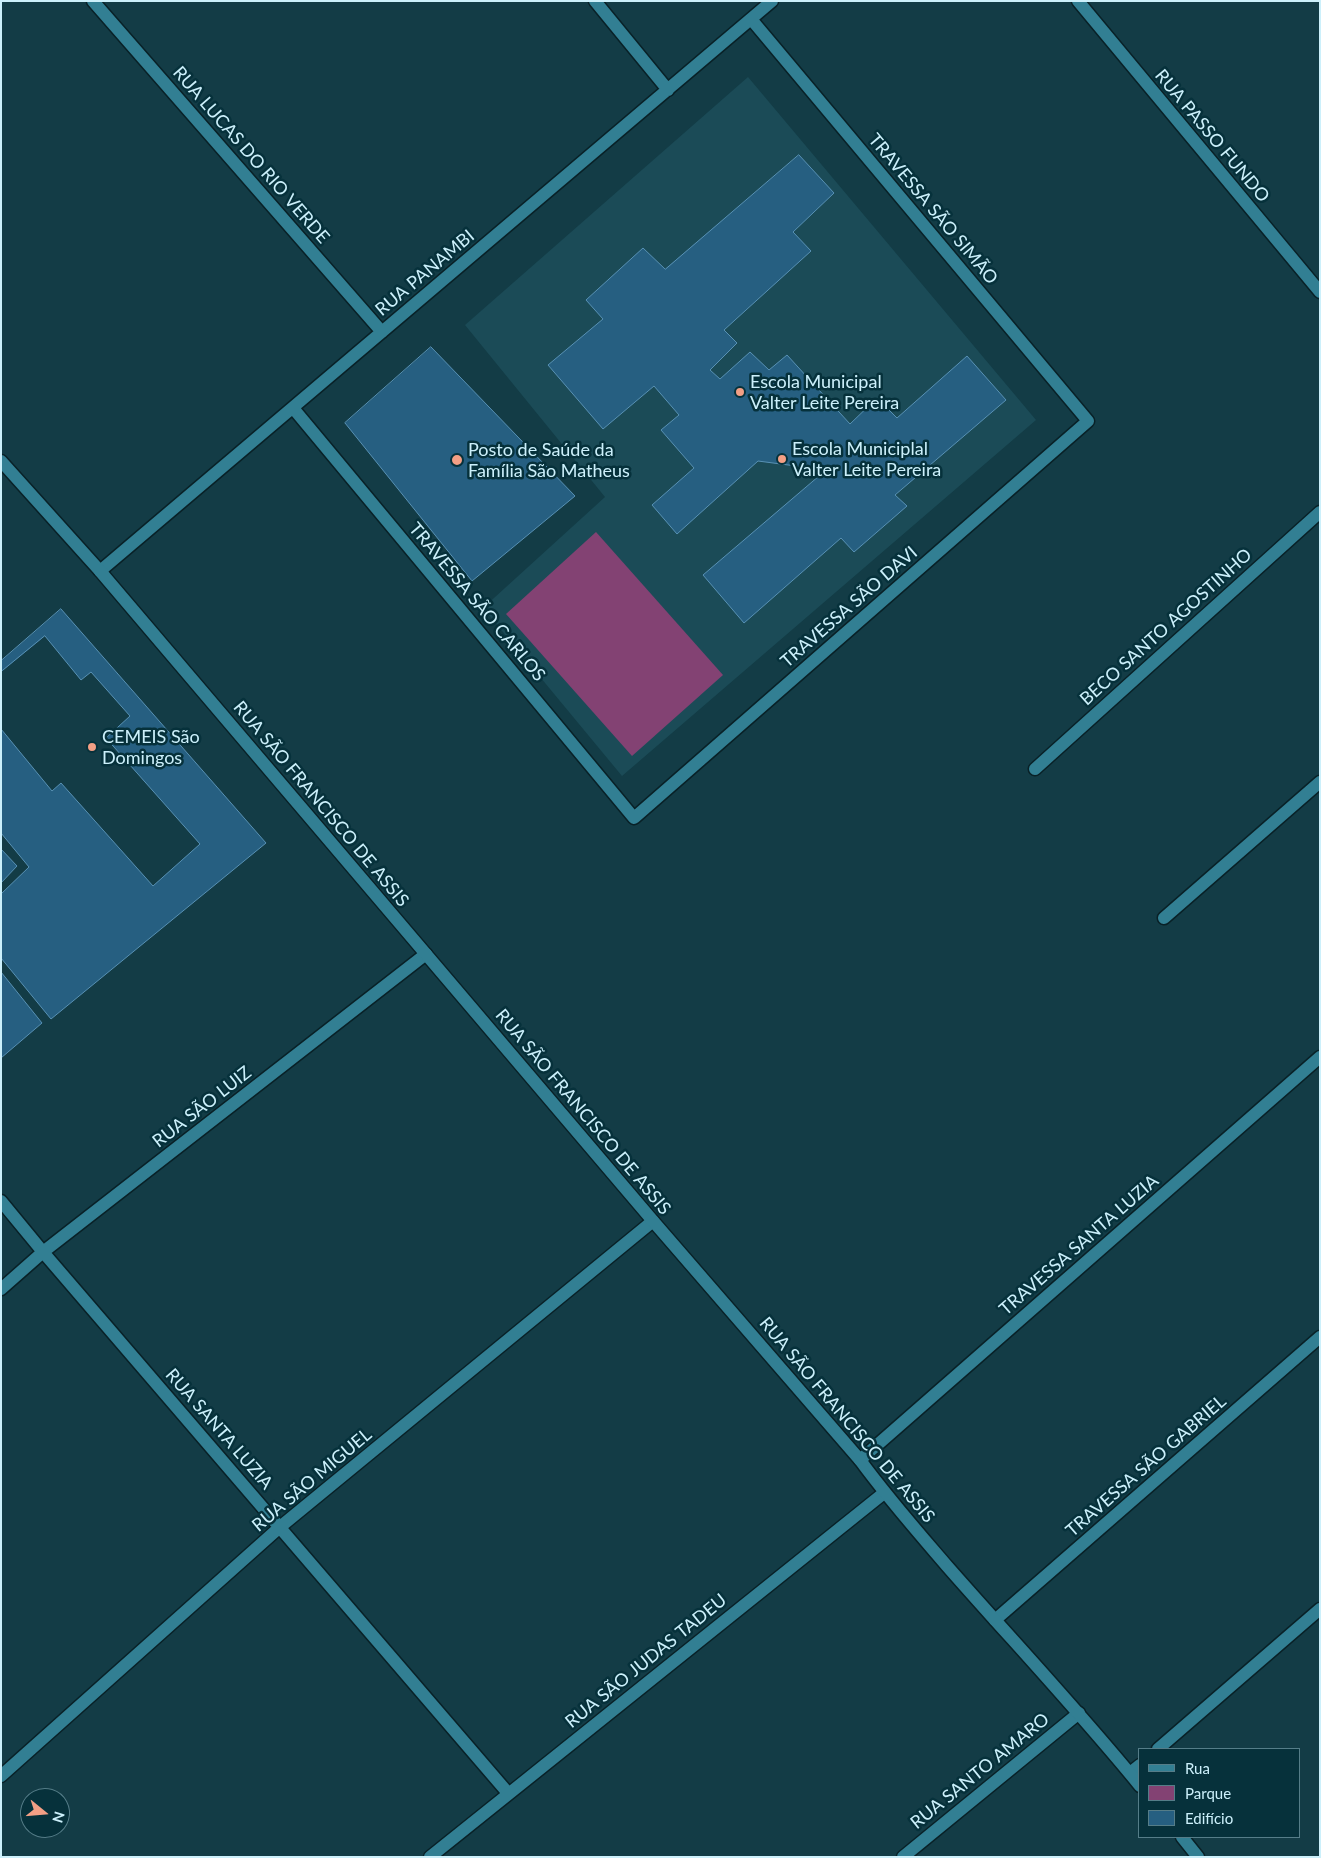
<!DOCTYPE html>
<meta charset="utf-8">
<style>
body{margin:0}
#map{position:relative;width:1321px;height:1858px;overflow:hidden;background:#133c46;font-family:Lato,sans-serif}
canvas{display:block}
.frame{position:absolute;inset:0;border:2px solid #ccf0fb;pointer-events:none}
.legend{position:absolute;left:1138px;top:1748px;width:162px;height:90px;box-sizing:border-box;background:#06313b;border:1px solid #557d88;margin:0;padding:6px 9px;list-style:none;font-size:15px;color:#ccf0fb}
.legend li{display:flex;align-items:center;gap:10px;height:25px}
.legend b{width:25px;border:1px solid #557d88}
.north{position:absolute;left:20px;top:1788px;width:50px;height:50px;box-sizing:border-box;background:#06313b;border:1px solid #557d88;border-radius:50%;rotate:107deg;font-size:14px;font-weight:700;line-height:20px;text-align:center;color:#ccf0fb}
.north::after{content:'';display:block;margin:auto;width:18px;height:22px;background:#f39f85;clip-path:polygon(50% 0,100% 100%,50% 72%,0 100%)}
</style>
<div id="map">
<canvas width="1321" height="1858"></canvas>
<div class="frame"></div>
<ul class="legend">
<li><b style="height:6px;background:#327f93"></b>Rua</li>
<li><b style="height:14px;background:#834273"></b>Parque</li>
<li><b style="height:14px;background:#265f81"></b>Edifício</li>
</ul>
<div class="north">N</div>
</div>
<script>
const ctx = document.querySelector('canvas').getContext('2d');
ctx.lineJoin = 'round';
function fill(path, color) { ctx.fillStyle = color; ctx.fill(path, 'evenodd'); }
function stroke(path, color, width, dash) { ctx.strokeStyle = color; ctx.lineWidth = width; ctx.lineCap = dash ? 'butt' : 'round'; ctx.setLineDash(dash || []); ctx.stroke(path); }
function label(font, color, halo, rows, align = 'center') {
  ctx.font = font + ' Lato,sans-serif'; ctx.lineWidth = 5; ctx.setLineDash([]); ctx.textBaseline = 'middle'; ctx.strokeStyle = halo; ctx.fillStyle = color; for (const [text, x, y, turn = 0] of rows) {
    ctx.save(); ctx.translate(x, y); ctx.rotate((+turn || 0) * Math.PI / 180); ctx.textAlign = isNaN(turn) ? turn : align; if (halo) ctx.strokeText(text, 0, 0); ctx.fillText(text, 0, 0); ctx.restore();
  }
}
const built = new Path2D(`
 M748,77l288,343 -414,356 -139,-168 122,-111 -140,-172z`);
const green = new Path2D(`
 M596,532l127,143 -91,81 -126,-142z`);
const building = new Path2D(`
 M799,155l35,38 -41,39 18,19 -87,79 13,13 -27,27 10,9 30,-27 19,18 18,-15 63,69 27,-26 20,20 70,-62 39,44 -111,95 12,11 -53,46 -13,-14 -97,85 -41,-48 123,-105 -68,-9 -81,73 -25,-29 42,-37 -33,-38 18,-15 -25,-29 -51,43 -55,-64 55,-46 -17,-19 57,-52 22,21z
 M431,347l144,149 -103,85 -127,-158z
 M61,609l205,234 -215,176 -50,-61v-64l28,-27 -28,-34v-172z
 M45,636l36,44 10,-8 39,44 -24,22 94,106 -47,42 -92,-103 -9,8 -51,-62v-57z
 M1,849l16,17 -16,17z
 M1,972l41,51 -41,35z`);
const street = new Path2D(`
 M93,1l289,331
 M595,1l73,89
 M1078,1l242,291
 M293,408l341,410 454,-397 -337,-402
 M100,571l672,-570
 M1035,769l285,-257
 M1164,918l156,-136
 M1,1201l42,51 465,541
 M1,1289l42,-37 383,-298
 M860,1460l460,-403
 M995,1620l325,-283
 M1158,1749l162,-140
 M1130,1773l10,-8
 M1,1776l279,-249 373,-306
 M430,1857l454,-364
 M903,1857l176,-144`);
const secondary = new Path2D(`
 M1,461l99,110 553,650 207,239c27,37 57,71 87,106 64,73 131,144 193,220
 M1182,1837l16,20`);
const markers = [
 [740,392,5,"#f39f85"],
 [782,459,5,"#f39f85"],
 [457,460,6,"#f39f85"],
 [92,747,5,"#f39f85"]
];
const streetNames = [
 ["RUA PASSO FUNDO",1212,136,50],
 ["RUA LUCAS DO RIO VERDE",251,155,49],
 ["TRAVESSA SÃO SIMÃO",933,209,50],
 ["RUA PANAMBI",425,273,-40],
 ["TRAVESSA SÃO CARLOS",477,602,50],
 ["TRAVESSA SÃO DAVI",849,607,-41],
 ["BECO SANTO AGOSTINHO",1166,627,-42],
 ["RUA SÃO FRANCISCO DE ASSIS",321,804,50],
 ["RUA SÃO LUIZ",202,1107,-38],
 ["RUA SÃO FRANCISCO DE ASSIS",583,1112,50],
 ["TRAVESSA SANTA LUZIA",1079,1245,-41],
 ["RUA SÃO FRANCISCO DE ASSIS",847,1420,50],
 ["RUA SANTA LUZIA",219,1429,49],
 ["TRAVESSA SÃO GABRIEL",1146,1466,-41],
 ["RUA SÃO MIGUEL",312,1480,-40],
 ["RUA SÃO JUDAS TADEU",646,1661,-39],
 ["RUA SANTO AMARO",980,1771,-39]
];
const poiNames = [
 ["Escola Municipal",750,382],
 ["Valter Leite Pereira",750,403],
 ["Escola Municiplal",792,449],
 ["Valter Leite Pereira",792,470],
 ["Posto de Saúde da",468,450],
 ["Família São Matheus",468,471],
 ["CEMEIS São",102,737],
 ["Domingos",102,758]
];
fill(built, '#1b4b57');
fill(green, '#834273');
fill(building, '#265f81');
stroke(building, '#5891b4', 1);
stroke(street, '#092127', 15);
stroke(secondary, '#092127', 15);
stroke(street, '#327f93', 12);
stroke(secondary, '#327f93', 12);
for (const [x, y, r, color] of markers) { const dot = new Path2D(); dot.arc(x, y, r, 0, 2 * Math.PI); ctx.fillStyle = color; ctx.fill(dot); stroke(dot, '#06313b', 2); }
label('18px', '#ccf0fb', '#06313b', streetNames);
label('18px', '#ccf0fb', '#06313b', poiNames, 'left');
</script>
